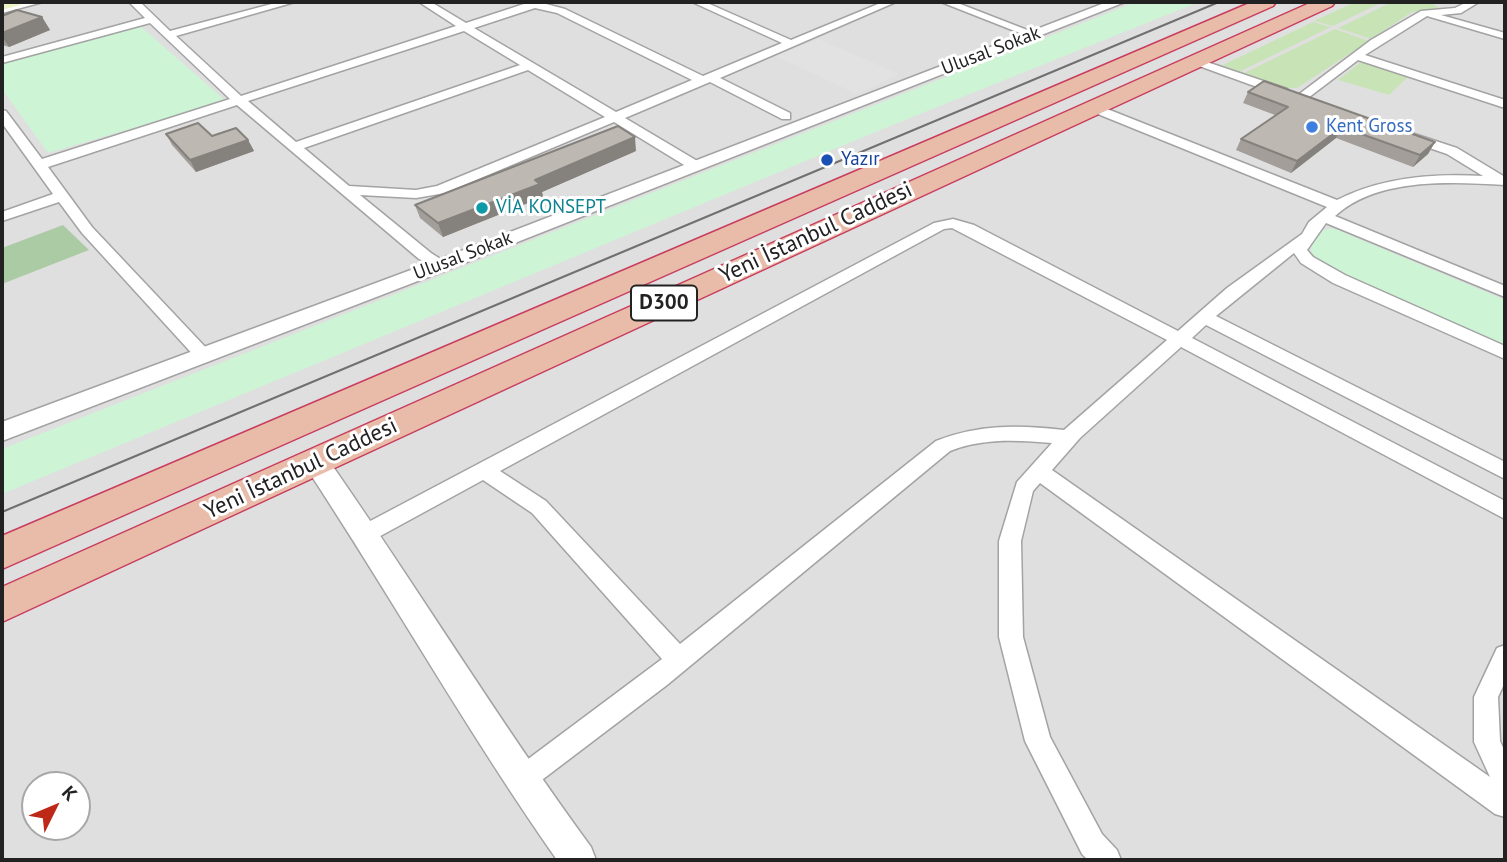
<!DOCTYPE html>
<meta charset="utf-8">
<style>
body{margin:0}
#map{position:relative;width:1507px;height:862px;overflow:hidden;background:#f1efea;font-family:"PT Sans",sans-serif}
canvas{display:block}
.frame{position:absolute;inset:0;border:4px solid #222;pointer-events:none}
.north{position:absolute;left:21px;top:771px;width:70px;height:70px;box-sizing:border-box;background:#fff;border:2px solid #a7a7a7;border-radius:50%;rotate:47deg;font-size:19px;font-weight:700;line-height:28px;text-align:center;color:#222}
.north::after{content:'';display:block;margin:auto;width:24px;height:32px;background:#bd2817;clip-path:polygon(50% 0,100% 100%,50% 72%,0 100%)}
</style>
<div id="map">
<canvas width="1507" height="862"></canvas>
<div class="frame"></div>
<div class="north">K</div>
</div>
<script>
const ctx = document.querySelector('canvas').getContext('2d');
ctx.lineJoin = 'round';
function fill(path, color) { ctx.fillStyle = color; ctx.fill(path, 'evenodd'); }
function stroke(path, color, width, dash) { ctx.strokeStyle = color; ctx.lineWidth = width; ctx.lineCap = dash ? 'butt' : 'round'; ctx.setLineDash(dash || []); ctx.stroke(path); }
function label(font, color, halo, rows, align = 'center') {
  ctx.font = font + ' "PT Sans",sans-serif'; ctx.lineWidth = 6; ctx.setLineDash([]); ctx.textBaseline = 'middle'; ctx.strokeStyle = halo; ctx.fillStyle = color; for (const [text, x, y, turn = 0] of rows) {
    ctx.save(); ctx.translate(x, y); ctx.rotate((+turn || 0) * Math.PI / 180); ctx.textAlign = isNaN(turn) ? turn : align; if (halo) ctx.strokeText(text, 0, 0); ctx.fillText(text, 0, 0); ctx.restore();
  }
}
const residential = new Path2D(`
 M2,2h1503v858h-1503zM35,785h42v42h-42z`);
const grass = new Path2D(`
 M1355,2h28l-50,24 -19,-5z
 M1392,2h39l10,8 -29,2 -41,27 -33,-11z
 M1313,22l18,5 -92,45 -16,-7z
 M1335,29l34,12 -72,47h-12l-41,-15z
 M1361,62l47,15 -19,18 -51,-15z`);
const forest = new Path2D(`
 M63,225l26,25 -87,34v-36z`);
const park = new Path2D(`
 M1136,2h63l-304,122 -893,370v-45z
 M139,25l87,76 -178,52 -46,-64v-27z
 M1333,228l172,72v46l-184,-83 -10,-11 1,-13 12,-9z`);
const parking = new Path2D(`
 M818,39l81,35 -42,20 -81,-38z`);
const minor = new Path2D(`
 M25,2h18l-41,11v-6z
 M129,2h11l30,29 109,-29h16l-119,34 65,60 215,-70 -37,-24h12l35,21 64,-21h17l-1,2 19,5 138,67 79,-33 -90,-41h13l86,38 92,-38h13l-176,76 70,35v6h-8l-72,-37 -85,36 74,44v6h-10l-75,-46 -169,71 -29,5 -56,-3 71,58 19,12 -8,5 -23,-11 -182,-154 -189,62 44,60 117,124 3,4 -3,4h-12l-115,-126 -23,-31 -57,19v-9l51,-18 -51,-71v-13l4,1 36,48 188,-60 -80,-76 -148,40v-6l143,-39zM535,8l22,5 135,67 -76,32 -142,-84zM464,31l56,34 -224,77 -48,-41zM528,70l77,47 -168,69 -21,4 -67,-4 -45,-38z
 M941,2h14l85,33 -10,2z
 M1467,2h12l-18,11 -20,2 64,18v6l-78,-23 -62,39 140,45v8l-147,-48 -54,41 -4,1 -6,-4 77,-58 50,-29 34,-3z
 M1195,58l92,31 2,3 -10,3 -88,-32 -2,-2z
 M1092,103l245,97c45,-23 96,-27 146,-24l-36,-22 -41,-14v-6l5,-1 46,15 48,29v8c-54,-3 -127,-8 -170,31l170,70v11l-179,-74 -19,27 6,7 32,18 160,71v13l-172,-76 -32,-20 -7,-10 -78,63 289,146v17l-299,-154 -14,13 313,163v18l-324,-172 -101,91 -28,32 438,307 -16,-35v-45l23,-49 8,-3v37l-7,15 2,44 5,11v65l-10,-3 -455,-331 -7,8 -12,50 2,96 27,100 52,97 15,16 4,10h-33l-6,-6 -57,-113 -26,-104v-96l18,-59 35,-39c-35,-3 -69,-5 -102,8l-283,234 -137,104 -9,4 -9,-4 -4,-9 4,-9 150,-112 -130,-146 -49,-33 -110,60 -8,3 -8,-3 -3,-6 3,-6 577,-305 19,-4 21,6 204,106 49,-43 75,-54 7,-12 18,-15 -239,-97 -2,-3zM952,228l215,112 -103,90c-45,-5 -85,-6 -128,11l-256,203 -134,-143 -46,-30 444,-242z`);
const tertiary = new Path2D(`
 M1107,2h18l-676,267 -447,172v-19l433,-161z
 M316,452l9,3c91,130 173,265 266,392l5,13h-39c-89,-127 -165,-262 -250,-391l-4,-7 4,-7z`);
const secondary = new Path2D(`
 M2,2h21l-3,3 -18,5z`);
const trunk = new Path2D(`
 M1252,2h24l-3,4 -1271,563v-33z
 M1312,2h23l-3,4 -1330,616v-35z`);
const tram = new Path2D(`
 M2,512l1217,-510`);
const wall = new Path2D(`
 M2,16l40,1 8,13 -41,17 -7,-2z
 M1248,92l187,50 -7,12 -15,13 -77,-29 -45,35 -55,-23 5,-11 34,-24 -32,-12z
 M166,134l82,6 6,11 -58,21 -24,-27z
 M636,151l-94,41 1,5 -100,40 -23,-19 -5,-13z`);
const shadedWall = new Path2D(`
 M42,17l8,13 -41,17 -7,-10v-4z
 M1342,127l-6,11 -45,35 6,-12z
 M635,137l1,14 -94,41 1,5 -100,40 -5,-14 97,-43z
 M248,140l6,11 -58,21 -6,-12z
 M1435,142l-7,12 -15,13 7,-12z`);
const building = new Path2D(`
 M17,10l25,7 -40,16v-17z
 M1264,81l171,61 -15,13 -78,-28 -45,34 -56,-22 47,-32 -40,-15z
 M198,123l14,13 24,-8 12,12 -58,20 -24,-26z
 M618,126l17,11 -100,43 5,4 -102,39 -23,-18z`);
const markers = [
 [1312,127,7,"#3f7fe0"],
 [827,160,7,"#1a4fb4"],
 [482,208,7,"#0f9aa8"]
];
const farStreetnames = [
 ["Ulusal Sokak",991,51,-21],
 ["Ulusal Sokak",463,256,-21]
];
const farShopnames = [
 ["Kent Gross",1326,127]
];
const farTransitnames = [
 ["Yazır",841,160]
];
const farCulturenames = [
 ["VİA KONSEPT",496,208]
];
const shields = [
 [664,303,66]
];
const shieldNames = [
 ["D300",664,303]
];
const streetNames = [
 ["Yeni İstanbul Caddesi",816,233,-25],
 ["Yeni İstanbul Caddesi",301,469,-25]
];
fill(residential, '#e0dfdf');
fill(grass, '#c8e4b6');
fill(forest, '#abcba4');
fill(park, '#cdf4d4');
fill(parking, '#e2e2e2');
stroke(minor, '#a3a3a3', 3);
stroke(tertiary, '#a3a3a3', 3);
stroke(secondary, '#5c7012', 3);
stroke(trunk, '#c83d5f', 3);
fill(minor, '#fff');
fill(tertiary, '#fff');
fill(secondary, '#edf3c5');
fill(trunk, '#e8bca8');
stroke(tram, '#707070', 2);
fill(wall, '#a39e9a');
fill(shadedWall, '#85817d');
fill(building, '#beb8b3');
stroke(building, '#85817d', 2);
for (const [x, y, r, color] of markers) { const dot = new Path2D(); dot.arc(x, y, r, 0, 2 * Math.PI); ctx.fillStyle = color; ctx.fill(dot); stroke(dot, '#fff', 2.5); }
label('19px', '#222', '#fff', farStreetnames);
label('19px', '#366cbe', '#fff', farShopnames, 'left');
label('19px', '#164399', '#fff', farTransitnames, 'left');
label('19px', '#0d838f', '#fff', farCulturenames, 'left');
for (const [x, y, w] of shields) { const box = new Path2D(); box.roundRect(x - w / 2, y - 17.5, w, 35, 5); ctx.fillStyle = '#fff'; ctx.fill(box); stroke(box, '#222', 2); }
label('bold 21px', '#222', null, shieldNames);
label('23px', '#222', '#fff', streetNames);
</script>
